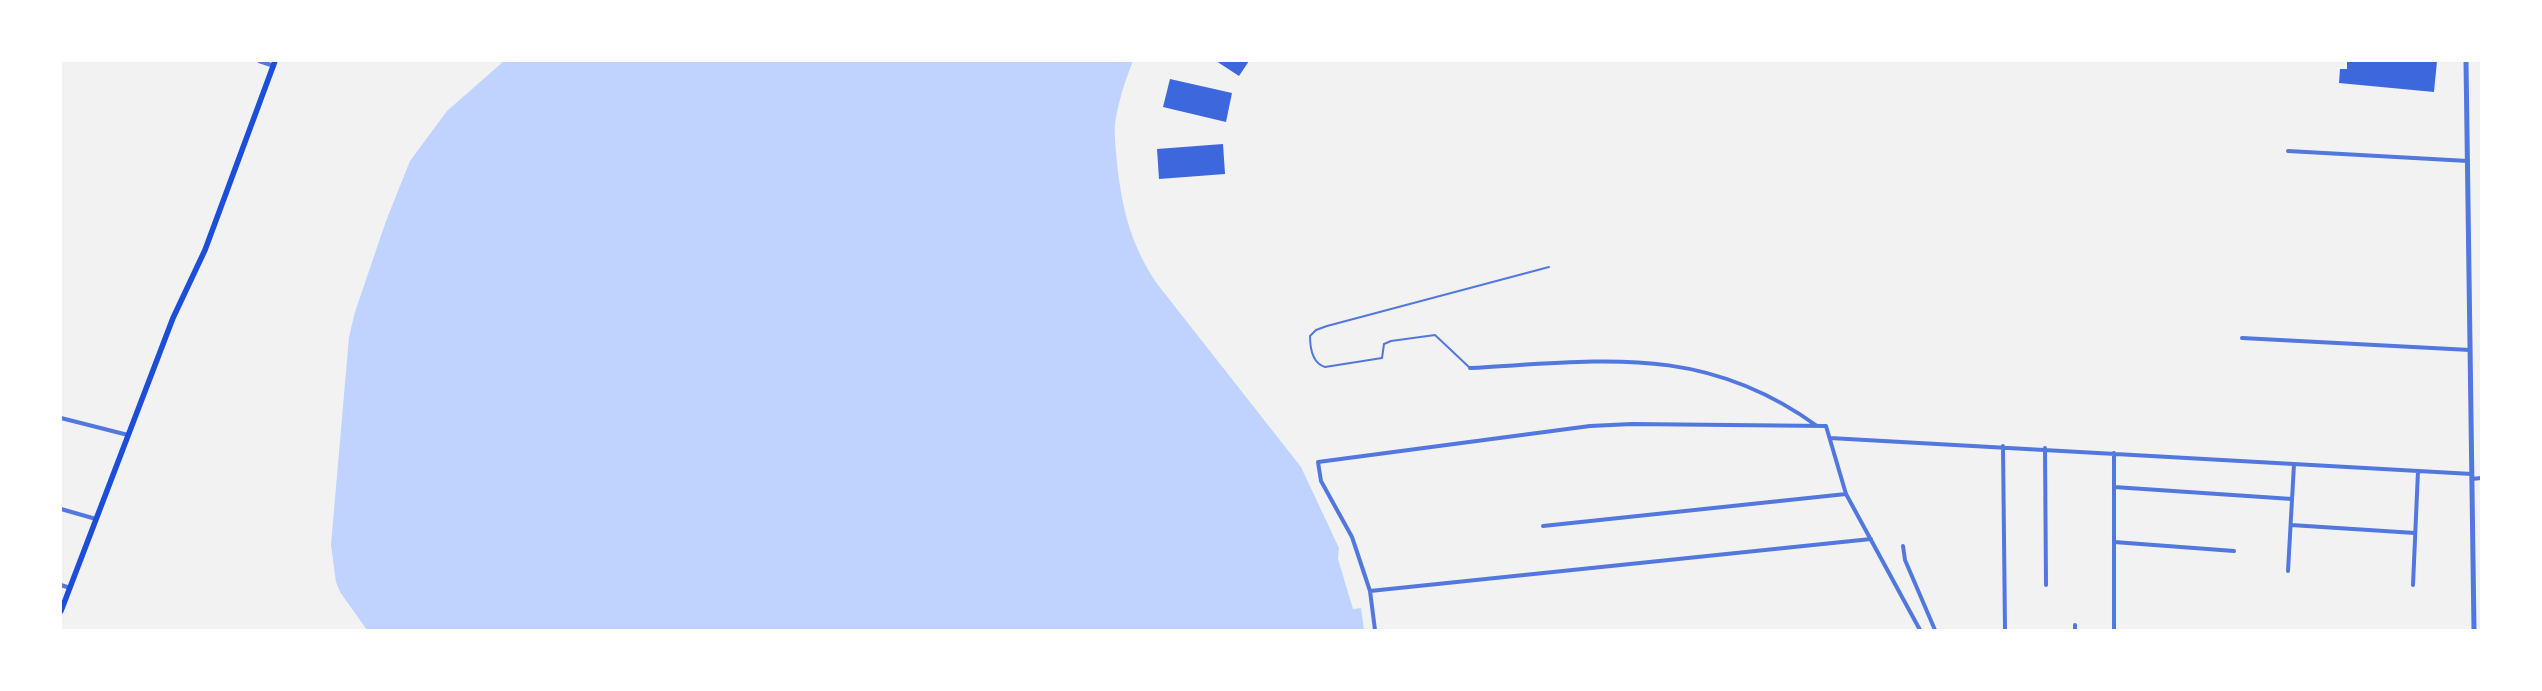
<!DOCTYPE html>
<style>
body{margin:0}
#map{position:relative;width:2542px;height:691px;overflow:hidden;background:#f2f2f2;font-family:"PT Sans Narrow",sans-serif}
canvas{display:block}
.frame{position:absolute;inset:0;border:62px solid #fff;pointer-events:none}
</style>
<div id="map">
<canvas width="2542" height="691"></canvas>
<div class="frame"></div>
</div>
<script>
const ctx = document.querySelector('canvas').getContext('2d');
ctx.lineJoin = 'round';
function fill(path, color) { ctx.fillStyle = color; ctx.fill(path, 'evenodd'); }
function stroke(path, color, width, dash) { ctx.strokeStyle = color; ctx.lineWidth = width; ctx.lineCap = dash ? 'butt' : 'round'; ctx.setLineDash(dash || []); ctx.stroke(path); }
const water = new Path2D(`
 M504,61h629c-8,20 -15,41 -18,63 -1,12 1,26 2,39 5,46 14,83 41,122l143,182 38,81 -1,11 15,50 8,-1 3,22h-997l-27,-38 -4,-10 -5,-37 18,-208 6,-25 31,-91 24,-60 37,-50z`);
const building = new Path2D(`
 M1216,61h33l-10,15z
 M2347,61h90l-3,31 -95,-9 1,-14h7z
 M1170,79l62,14 -6,29 -63,-15z
 M1223,144l2,30 -66,5 -2,-30z`);
const service = new Path2D(`
 M1470,368l-35,-33 -44,6 -7,3 -2,14 -57,9c-13,-4 -15,-18 -15,-31l6,-6 11,-4 222,-59`);
const minor = new Path2D(`
 M259,61l15,5
 M2288,151l180,10
 M2242,338l228,12
 M1470,368c131,-7 233,-25 347,58
 M61,418l67,17
 M1830,438l642,36
 M2003,446l2,184
 M2045,448l1,137
 M2114,453v177
 M2472,479l9,-1
 M2114,487l178,12
 M61,509l35,10
 M2291,525l124,8
 M1543,526l303,-32
 M2114,542l120,9
 M1903,546l2,14 30,70
 M2288,571l6,-107
 M61,585l9,3
 M2413,585l5,-114
 M1370,591l501,-52
 M2075,625v5
 M1375,630l-5,-39 -18,-54 -31,-56 -3,-19 272,-36 42,-2 194,2 20,68 74,136`);
const tertiary = new Path2D(`
 M2466,61l8,569`);
const secondary = new Path2D(`
 M61,611l112,-293 32,-68 70,-189`);
fill(water, '#bfd3fe');
fill(building, '#3d67dc');
stroke(service, '#5277de', 2);
stroke(minor, '#5277de', 4);
stroke(tertiary, '#5277de', 5);
stroke(secondary, '#1d4ed8', 5.5);
</script>
